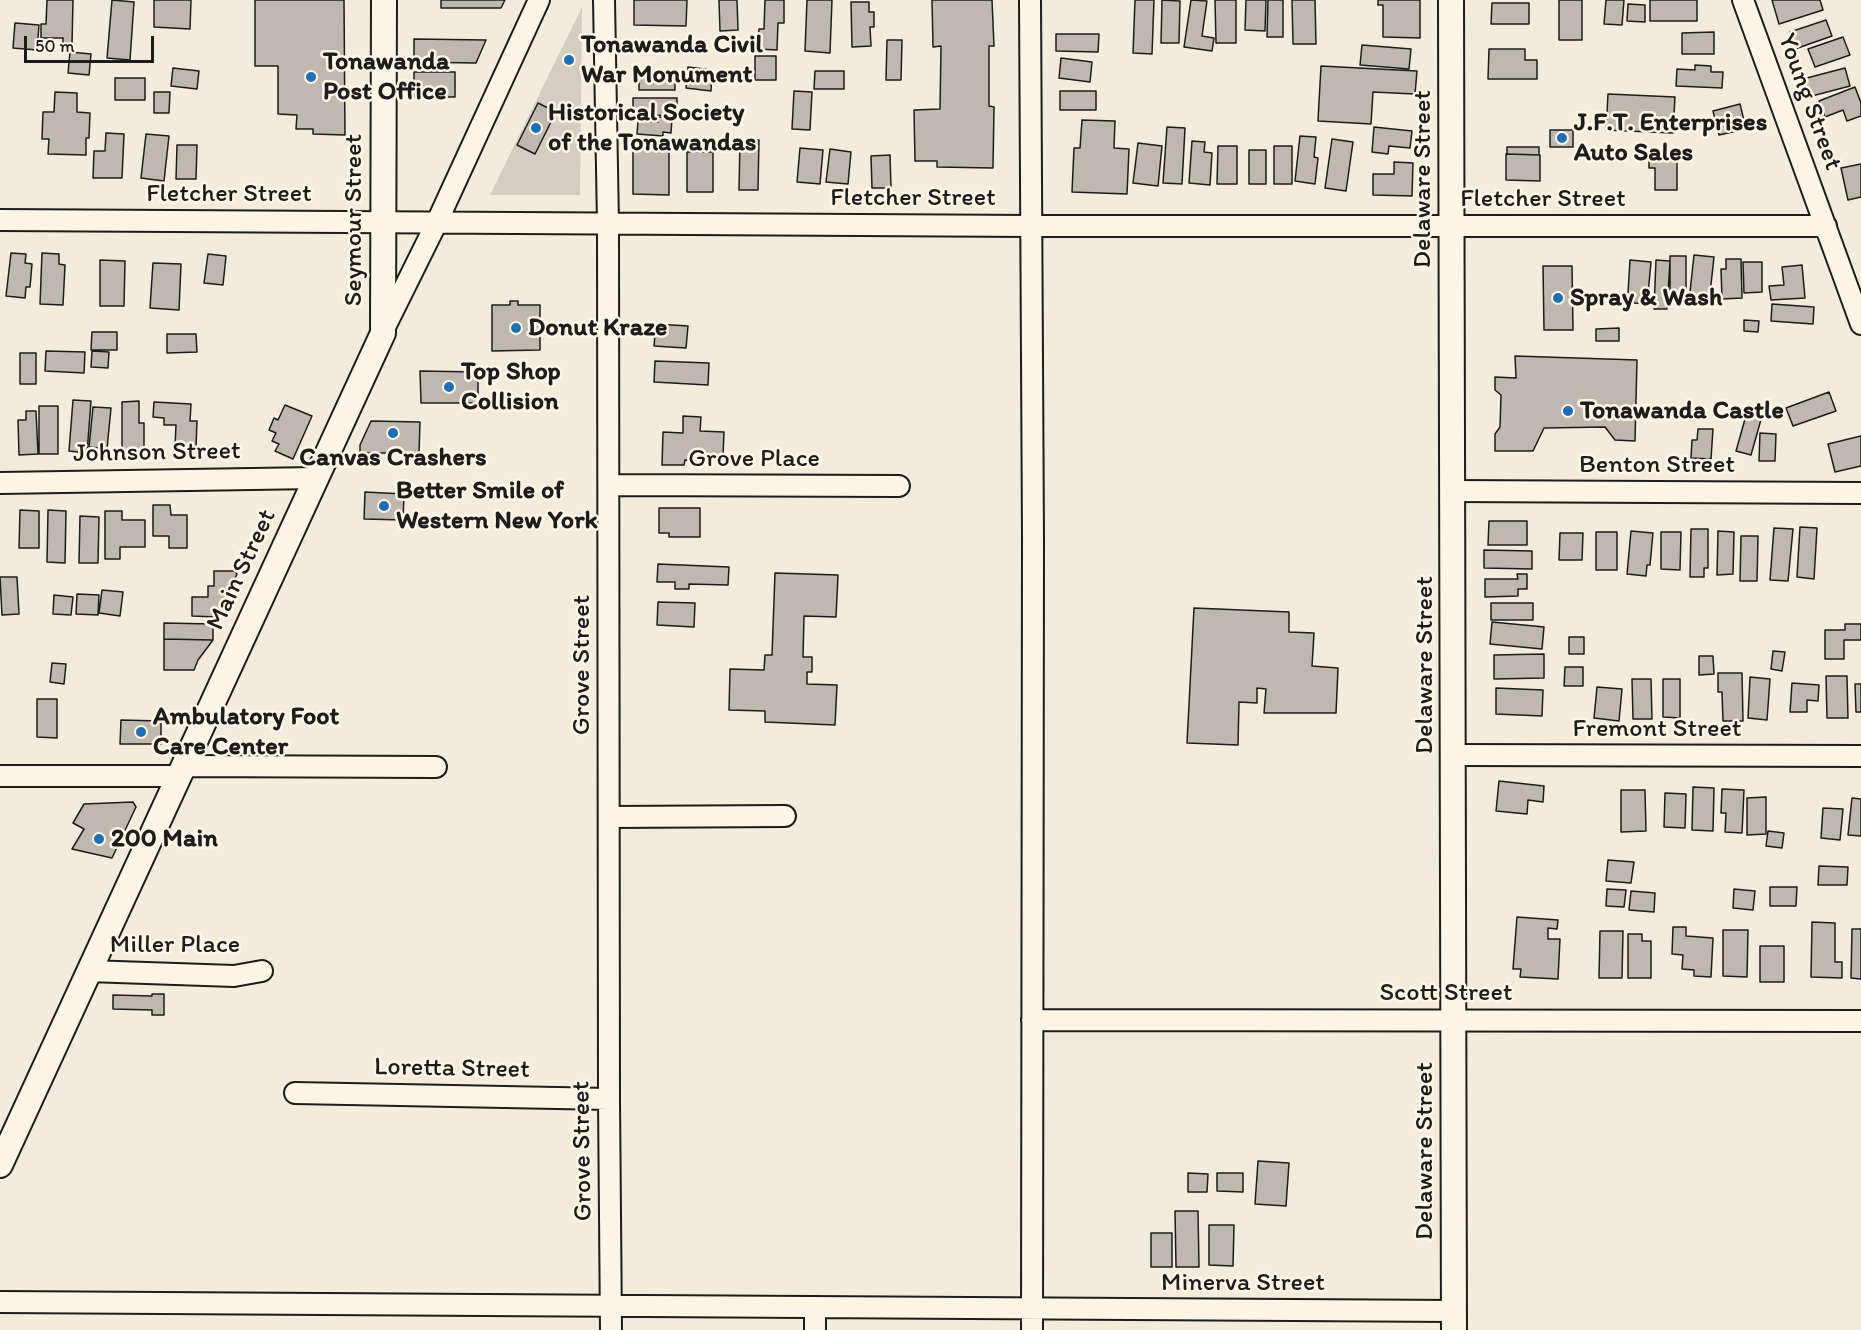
<!DOCTYPE html>
<style>
body{margin:0}
#map{position:relative;width:1861px;height:1330px;overflow:hidden;background:#f3ecdd;font-family:Itim,sans-serif}
canvas{display:block}
.scale{position:absolute;left:24px;top:36px;width:130px;height:27px;box-sizing:border-box;border:3px solid #1c1c1c;border-top:0;padding-left:8px;font-size:18px;line-height:21px;white-space:nowrap;color:#1c1c1c;-webkit-text-stroke:4px #fcf5e5;paint-order:stroke}
</style>
<div id="map">
<canvas width="1861" height="1330"></canvas>
<div class="scale">50 m</div>
</div>
<script>
const ctx = document.querySelector('canvas').getContext('2d');
ctx.lineJoin = 'round';
function fill(path, color) { ctx.fillStyle = color; ctx.fill(path, 'evenodd'); }
function stroke(path, color, width, dash) { ctx.strokeStyle = color; ctx.lineWidth = width; ctx.lineCap = dash ? 'butt' : 'round'; ctx.setLineDash(dash || []); ctx.stroke(path); }
function label(font, color, halo, rows, align = 'center') {
  ctx.font = font + ' Itim,sans-serif'; ctx.lineWidth = 5; ctx.setLineDash([]); ctx.textBaseline = 'middle'; ctx.strokeStyle = halo; ctx.fillStyle = color; for (const [text, x, y, turn = 0] of rows) {
    ctx.save(); ctx.translate(x, y); ctx.rotate((+turn || 0) * Math.PI / 180); ctx.textAlign = isNaN(turn) ? turn : align; if (halo) ctx.strokeText(text, 0, 0); ctx.fillText(text, 0, 0); ctx.restore();
  }
}
const green = new Path2D(`
 M582,7l-2,188h-90z`);
const building = new Path2D(`
 M47,0h26l-1,45h-9v-7h-22v-14h5z
 M112,0l22,2 -4,58 -23,-2z
 M154,0h37l-1,29 -36,-2z
 M255,0h89l1,135 -32,-1v-5h-17l1,-14 -19,-1v-48h-23z
 M441,0h64l-4,8h-60z
 M634,0h53l-1,26 -52,-1z
 M719,0h18l1,30 -18,1z
 M765,0h19v23h-6l-1,27 -19,-1 1,-20h5z
 M807,0h25l-2,53 -25,-2z
 M932,0h60l2,46h-5v60l5,1 -1,61 -56,-1v-6h-22l-1,-51 26,-1 1,-63 -8,1z
 M1135,0h19l-2,54 -19,-1z
 M1162,0l18,1 -1,42h-18z
 M1191,0l16,1 -5,35 12,2 -2,13 -28,-4z
 M1215,0h21v43h-20z
 M1246,0h20l-1,31 -20,-1z
 M1268,0h15v37h-16z
 M1292,0h23l1,44h-23z
 M1378,0h42v38l-37,-1v-32h-5z
 M1559,0h23v40h-23z
 M1606,0h18l-2,25 -18,-1z
 M1650,0h47v21h-47z
 M1772,0h48l3,10 -44,14z
 M851,2h18v10h5v15h-4l1,19 -19,1z
 M1492,3h37v21h-38z
 M1628,4l17,1v17l-18,-1z
 M1826,20l6,16 -37,13 -5,-17z
 M15,23l24,2 -2,25 -24,-2z
 M1714,32v22h-32v-21z
 M1056,34h43l-1,18 -42,-1z
 M1843,37l7,18 -35,12 -7,-18z
 M414,39l72,1 -10,23 -62,-1z
 M887,40h15l-1,40h-15z
 M1362,45l49,4 -2,20 -49,-4z
 M1489,49h36v11h12v19h-49z
 M70,52l21,2 -2,21 -21,-2z
 M755,56h21v24h-21z
 M1061,58l31,4 -2,20 -31,-4z
 M1695,65l16,1v6h12l-1,16 -46,-2 1,-17 18,1z
 M1321,66l96,5 -2,23 -42,-2 -2,32 -53,-3z
 M688,67l24,3 -1,21 -25,-3z
 M173,68l26,3 -2,18 -26,-3z
 M1845,68l5,18 -42,11 -5,-18z
 M815,71h29v18h-30z
 M414,72h41v25h-41z
 M639,72h36v18h-36z
 M115,78h30v22h-30z
 M1855,87l6,16v13l-14,5 -4,-11 -18,7 -6,-16z
 M794,91l18,1 -2,38 -18,-1z
 M1060,91h36v19h-36z
 M55,92l22,1v19l13,1 -1,25h-3v17l-38,-1 1,-15h-7l1,-27h11z
 M154,92h16l-1,21h-15z
 M1608,94l67,3 -2,36 -67,-3z
 M633,98h44v17l-44,1z
 M538,103l18,9 -21,42 -18,-9z
 M1740,104l6,25 -27,6 -6,-24z
 M658,117l14,1 -1,15 -8,-1v4l-26,-2 1,-13 20,1z
 M1082,120l33,1 -1,27 15,1 -2,45 -55,-2 2,-44h6z
 M1167,127l18,1 -3,56 -19,-1z
 M1374,127l38,4 -2,17 -21,-2 -1,8 -16,-2z
 M1550,130h23v17h-23z
 M106,133l18,1 -2,44h-29l1,-27h11z
 M146,134l23,2 -5,45 -23,-3z
 M1300,136l16,1 -2,20 4,1 -3,26 -20,-3z
 M1332,139l21,3 -7,49 -21,-3z
 M740,140h19l-1,50h-19z
 M633,141l36,1v53l-36,-1z
 M1192,141l13,1 -1,10 8,1 -2,32 -21,-2z
 M1138,143l24,3 -4,40 -25,-3z
 M177,145h20l-1,34h-20z
 M1218,146h19v38h-20z
 M1274,146h18v38h-18z
 M1507,147h32v8l-32,-1z
 M800,148l23,2 -3,34 -23,-2z
 M830,149l21,3 -3,32 -22,-2z
 M1249,150h17v34h-17z
 M1649,151h28v39h-22v-22h-6z
 M687,152h26v40h-26z
 M1506,154l34,1v26l-34,-1z
 M890,155l1,33h-19l-1,-32z
 M1394,162l19,1 -1,33 -39,-1v-21h21z
 M1861,164v33l-13,3 -7,-32z
 M11,253l15,1 -1,9 7,1 -2,23h-4l-1,11 -19,-2z
 M42,253l17,1v10l6,1 -2,40 -23,-1z
 M208,254l18,2 -3,29 -19,-2z
 M1694,255l20,2 -5,46 -20,-2z
 M1670,256h16v47h-16z
 M1726,259h15l1,39 -20,1 -1,-30h5z
 M100,260l25,1 -1,45h-24z
 M1630,260l21,2 -4,42 -13,-1 1,-9 -7,-1z
 M1656,260l14,1 -3,48h-13z
 M1743,262h19v30l-18,1z
 M153,263l28,1 -2,46 -29,-2z
 M1802,265l3,33 -34,2 -2,-14 15,-1 -2,-18z
 M1543,266h29l1,64h-29z
 M510,301h8v4h22v45l-48,1v-46h18z
 M1772,304l42,3 -1,17 -42,-3z
 M1744,320l15,1 -1,11 -14,-1z
 M656,324l32,2 -2,22 -32,-2z
 M1619,328v13h-23v-12z
 M92,332h25v18h-26z
 M167,334h29l1,18 -30,1z
 M46,351l39,1 -1,21 -39,-2z
 M92,351l17,1 -1,16 -17,-1z
 M20,353h16v31h-16z
 M1515,356l122,4 -2,81 -20,-1 -10,-13 -61,1 -11,23h-38v-17l5,-7 1,-32 -6,-5v-13l21,1z
 M655,361l54,2 -1,22 -54,-3z
 M420,371l58,1v31h-57z
 M1829,392l7,19 -43,15 -7,-18z
 M73,400l18,1 -4,52 -18,-2z
 M139,401v22h5v30h-22v-51z
 M154,402l37,2 -1,17h7l-1,26 -21,-1 1,-21h-12v-7l-11,-1z
 M285,405l27,11 -19,43 -18,-8 4,-7 -7,-3 4,-8 -7,-3 5,-12 4,2z
 M39,406h19v48h-19z
 M93,407l18,1 -4,41 -18,-2z
 M26,411h10l2,43 -19,1 -1,-35h8z
 M1747,412l15,4 -11,39 -15,-4z
 M683,416l18,1 -1,14 24,1 -1,24h-12v5l-26,-1 -1,5h-22l1,-33 20,1z
 M371,421l49,1 -1,31h-59v-8z
 M1698,429h15l-2,30 -20,-1 1,-18h5z
 M1760,433l16,1 -1,27h-16z
 M1861,436v30l-26,6 -7,-28z
 M365,492l39,2 -1,26 -39,-1z
 M153,505h17l1,10h16v33h-18v-12h-16z
 M659,508h41v29h-31v-4h-10z
 M20,510l19,1v37h-20z
 M48,510l18,1 -1,52 -18,-1z
 M105,511h17v9h23v27h-25v12h-15z
 M80,516l19,1 -1,46h-19z
 M1489,521h38v24h-39z
 M1800,527l17,1 -3,51 -17,-2z
 M1774,528l19,1 -5,52 -18,-1z
 M1691,529h17v39h-4v9h-14z
 M1631,531l22,2 -3,32h-3l-1,11 -19,-2z
 M1718,531l16,1 -1,42 -16,1z
 M1596,532h21v38h-21z
 M1661,532h20l-1,38 -19,-1z
 M1560,533h23l-1,27h-23z
 M1741,536h17l-1,45h-17z
 M1484,550l48,1v18l-48,-1z
 M658,564l71,3 -1,18 -39,-1v5h-14v-7h-18z
 M214,571h21l2,3 -20,43 -25,-1v-19h16v-11h6z
 M775,573l63,2 -2,42 -32,-1 -1,41h9v15h-5v12l30,1 -2,40 -70,-3v-11l-36,-1 1,-41 34,1 1,-15h7z
 M1517,574h10v15h-9v7l-33,1v-18h33z
 M0,577h17l2,37 -17,1z
 M102,590l21,2 -3,24 -21,-3z
 M77,594l22,1 -1,20 -22,-1z
 M54,595l19,2 -2,18 -18,-1z
 M658,602l37,1 -1,24 -37,-2z
 M1491,603h42v17h-42z
 M1194,608l95,4v20l25,1 -2,33 26,2 -2,45h-72l2,-24 -9,-1v15l-18,-1 -1,43 -51,-2z
 M1492,622l52,5 -2,22 -52,-5z
 M164,623l49,1v16l-49,-1z
 M1845,624h16v16h-17v19h-19v-29h20z
 M1569,637h15v17h-15z
 M164,639l49,1 -15,20 -4,10h-30z
 M1773,651l12,1 -3,19 -11,-2z
 M1544,654v24l-50,1v-24z
 M1699,656h14l1,18 -15,1z
 M52,663l14,1 -2,20 -14,-2z
 M1565,667h18v19h-19z
 M1718,673h24l1,48h-20l-1,-29h-4z
 M1826,676h21l1,42h-21z
 M1750,677l20,2 -3,41 -19,-2z
 M1632,679h19l1,40h-19z
 M1663,679h17v39l-17,-1z
 M1792,683l27,2 -1,16 -11,-1v12h-17z
 M1855,684h6v28h-5z
 M1597,687l25,2 -3,32 -25,-3z
 M1496,688l47,2 -1,26 -46,-2z
 M37,699h20v39l-20,-1z
 M121,720l40,1v23h-41z
 M1499,781l45,5 -1,16 -15,-2 -1,14 -31,-3z
 M1693,787l21,1 -1,43 -21,-1z
 M1722,789l22,1 -2,43 -17,-1 1,-19h-5z
 M1621,790h24l1,41 -25,1z
 M1665,793l21,1 -1,34 -21,-1z
 M1766,797v37l-19,1v-37z
 M1852,798l9,1v37l-13,-1z
 M133,802l3,5 -24,51 -40,-9 12,-20 -11,-6 11,-19z
 M1823,808l20,1 -3,31 -19,-2z
 M1768,831l16,2 -2,15 -16,-2z
 M1608,860l26,2 -3,21 -25,-2z
 M1819,866l29,1 -1,18h-29z
 M1770,887h27l-1,19h-26z
 M1607,889l19,1 -2,17 -18,-1z
 M1734,889l21,2 -2,19 -20,-2z
 M1631,891l24,2 -1,19 -25,-2z
 M1517,917l41,3 -1,9 -9,-1v11h12l-2,40 -38,-2 1,-8h-8z
 M1812,922l23,1v39h7v16l-31,-1z
 M1673,927h13v9l27,2 -2,39 -17,-1v-6l-12,-1 1,-14 -11,-1z
 M1852,929h9v50l-10,-1z
 M1723,930h25l-1,47 -24,-1z
 M1600,931h23l-1,47h-23z
 M1628,934h14v7h9v37h-23z
 M1760,946h24v36h-24z
 M152,994h12v21h-12v-5l-39,-1v-14l39,1z
 M1258,1161l31,2 -3,43 -31,-2z
 M1188,1173l20,1 -1,18h-19z
 M1217,1173h26v19l-26,-1z
 M1175,1211h23l1,56h-23z
 M1209,1225h25l-1,41 -24,-1z
 M1151,1233h21v34h-21z`);
const minor = new Path2D(`
 M604,0l4,224 1,875 2,231
 M1030,0l3,538 -1,792
 M1743,0l118,324
 M0,220l1031,6h795
 M383,331l54,-109 102,-222
 M0,483l315,-5
 M609,485l290,1
 M1452,491l409,2
 M1453,755l408,1
 M183,766l253,1
 M0,776h178
 M610,817l175,-1
 M88,971l146,5 28,-5
 M1032,1020l829,1
 M295,1093l314,6
 M0,1302l1454,9
 M815,1307v23`);
const major = new Path2D(`
 M1451,0l3,1330
 M0,1165l383,-832 1,-333`);
const markers = [
 [569,60,6,"#1f6fb2"],
 [311,77,6,"#1f6fb2"],
 [536,128,6,"#1f6fb2"],
 [1562,138,6,"#1f6fb2"],
 [1558,298,6,"#1f6fb2"],
 [516,328,6,"#1f6fb2"],
 [449,387,6,"#1f6fb2"],
 [1568,411,6,"#1f6fb2"],
 [393,433,6,"#1f6fb2"],
 [384,506,6,"#1f6fb2"],
 [141,732,6,"#1f6fb2"],
 [99,839,6,"#1f6fb2"]
];
const poiNames = [
 ["Tonawanda Civil",581,45],
 ["War Monument",581,75],
 ["Tonawanda",323,62],
 ["Post Office",323,92],
 ["Historical Society",548,113],
 ["of the Tonawandas",548,143],
 ["J.F.T. Enterprises",1574,123],
 ["Auto Sales",1574,153],
 ["Spray & Wash",1570,298],
 ["Donut Kraze",528,328],
 ["Top Shop",461,372],
 ["Collision",461,402],
 ["Tonawanda Castle",1580,411],
 ["Canvas Crashers",393,458,"center"],
 ["Better Smile of",396,491],
 ["Western New York",396,521],
 ["Ambulatory Foot",153,717],
 ["Care Center",153,747],
 ["200 Main",111,839]
];
const streetNames = [
 ["Young Street",1809,102,70],
 ["Delaware Street",1423,179,-90],
 ["Fletcher Street",229,194],
 ["Fletcher Street",913,198],
 ["Fletcher Street",1543,199],
 ["Seymour Street",354,220,-90],
 ["Johnson Street",157,453,-1],
 ["Grove Place",754,459],
 ["Benton Street",1657,465],
 ["Main Street",242,570,-65],
 ["Grove Street",582,665,-90],
 ["Delaware Street",1425,665,-90],
 ["Fremont Street",1657,729],
 ["Miller Place",175,945],
 ["Scott Street",1446,993],
 ["Loretta Street",452,1069,1],
 ["Grove Street",583,1151,-91],
 ["Delaware Street",1425,1151,-90],
 ["Minerva Street",1243,1283]
];
fill(green, '#d3cec1');
fill(building, '#beb9ae');
stroke(building, '#1c1c1c', 1.5);
stroke(minor, '#1c1c1c', 24);
stroke(major, '#1c1c1c', 28);
stroke(minor, '#fcf5e5', 20);
stroke(major, '#fcf5e5', 24);
for (const [x, y, r, color] of markers) { const dot = new Path2D(); dot.arc(x, y, r, 0, 2 * Math.PI); ctx.fillStyle = color; ctx.fill(dot); stroke(dot, '#fcf5e5', 2); }
label('bold 26px', '#1c1c1c', '#fcf5e5', poiNames, 'left');
label('26px', '#1c1c1c', '#fcf5e5', streetNames);
</script>
